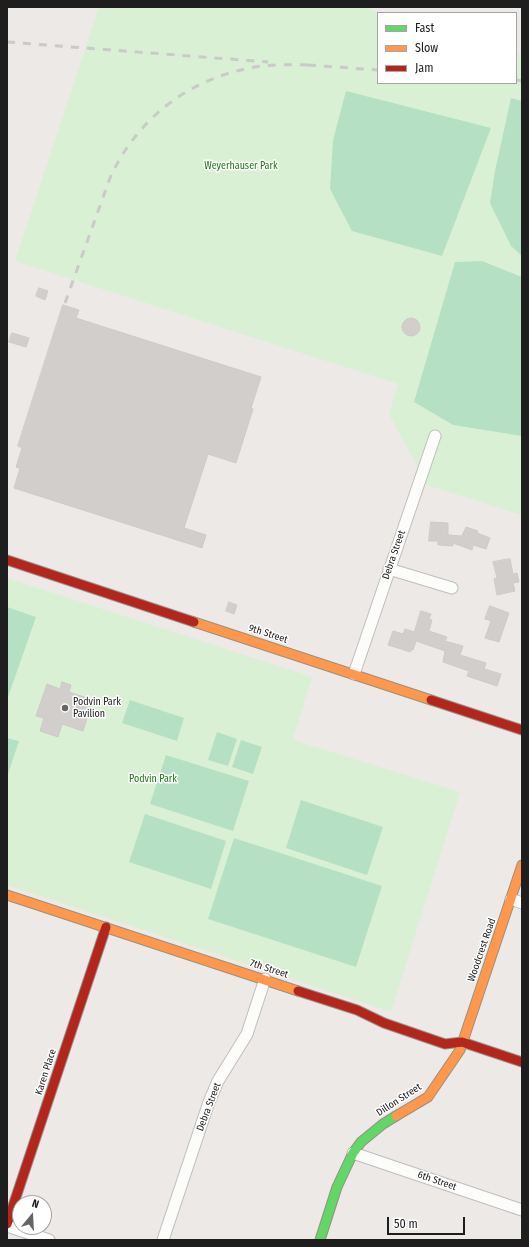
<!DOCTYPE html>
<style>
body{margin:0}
#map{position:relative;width:529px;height:1247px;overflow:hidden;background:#ece9e7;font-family:"Fira Sans Condensed",sans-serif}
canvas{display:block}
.frame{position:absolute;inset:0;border:8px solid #1e1e1e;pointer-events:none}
.legend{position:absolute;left:377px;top:12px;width:140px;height:72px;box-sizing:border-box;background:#fff;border:1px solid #a5a5a5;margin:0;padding:5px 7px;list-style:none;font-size:12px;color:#1e1e1e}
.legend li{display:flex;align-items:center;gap:8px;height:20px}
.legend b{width:20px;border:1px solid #a5a5a5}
.north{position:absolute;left:12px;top:1195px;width:40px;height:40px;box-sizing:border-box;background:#fff;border:1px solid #a5a5a5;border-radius:50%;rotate:18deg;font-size:11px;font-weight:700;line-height:16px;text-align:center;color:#1e1e1e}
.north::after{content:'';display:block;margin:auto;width:14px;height:18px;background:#666564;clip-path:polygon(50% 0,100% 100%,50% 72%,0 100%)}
.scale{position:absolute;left:387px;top:1217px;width:78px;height:18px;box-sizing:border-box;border:2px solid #1e1e1e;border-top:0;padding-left:5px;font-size:12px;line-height:14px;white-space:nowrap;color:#1e1e1e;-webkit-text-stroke:3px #fff;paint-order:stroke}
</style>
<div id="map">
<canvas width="529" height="1247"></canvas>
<div class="frame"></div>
<ul class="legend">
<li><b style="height:5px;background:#63d668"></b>Fast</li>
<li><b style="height:5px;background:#ff974d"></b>Slow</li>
<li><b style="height:5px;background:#b3261e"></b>Jam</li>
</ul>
<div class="north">N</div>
<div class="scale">50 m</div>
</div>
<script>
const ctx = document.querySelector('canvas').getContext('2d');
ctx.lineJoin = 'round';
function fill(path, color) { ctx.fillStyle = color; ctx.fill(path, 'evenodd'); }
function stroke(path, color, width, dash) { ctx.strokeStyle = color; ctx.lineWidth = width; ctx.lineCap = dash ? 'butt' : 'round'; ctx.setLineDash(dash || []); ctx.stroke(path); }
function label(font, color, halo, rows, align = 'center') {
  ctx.font = font + ' "Fira Sans Condensed",sans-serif'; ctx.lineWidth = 3; ctx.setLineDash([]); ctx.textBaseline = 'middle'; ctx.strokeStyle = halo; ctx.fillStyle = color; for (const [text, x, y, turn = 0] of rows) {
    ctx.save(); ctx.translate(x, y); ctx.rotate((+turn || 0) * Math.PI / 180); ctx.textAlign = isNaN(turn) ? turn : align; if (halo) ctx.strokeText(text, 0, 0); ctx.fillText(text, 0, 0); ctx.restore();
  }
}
const park = new Path2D(`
 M99,7h263l20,6h-4v70h138v-30l6,2v460l-95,-30 -38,-71 9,-30 -383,-123z
 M7,578l305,99 -19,63 167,52 -69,220 -384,-127z`);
const pitch = new Path2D(`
 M346,91l145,37 -49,128 -90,-25 -22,-42 3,-49z
 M511,98l11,3v155l-11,-10 -21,-43 5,-32z
 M482,261l40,16v159l-69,-11 -39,-23 41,-140z
 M7,607l29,10 -29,83z
 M130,700l54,18 -7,23 -55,-18z
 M217,732l20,7 -9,27 -20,-6z
 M7,738l12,3 -12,36z
 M241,740l21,7 -9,27 -21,-7z
 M166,755l83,26 -16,50 -83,-27z
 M301,800l82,27 -16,48 -81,-27z
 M145,814l81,27 -15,48 -82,-27z
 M234,838l148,48 -26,81 -148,-48z`);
const building = new Path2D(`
 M39,288l9,3 -3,9 -9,-4z
 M63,305l16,5 -3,8 185,59 -10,31 2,1 -17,54 -28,-9 -24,74 22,7 -4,13 -188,-60 6,-20 -4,-1 6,-19 -4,-2z
 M402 327a9 9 0 1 1 18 0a9 9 0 1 1-18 0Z
 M12,333l17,5 -3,9 -17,-5z
 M431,522l17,1v12l14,1 4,-9 12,4 -1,2 13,5 -4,11 -13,-4 -1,5 -19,-7v3l-15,-1v-4h-9z
 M510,559l3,15 4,-1 2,9 -6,1 2,8 -18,4 -3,-16 3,-1 -4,-16z
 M229,602l8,3 -3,9 -8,-3z
 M490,606l19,7 -10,29 -14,-4 6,-17 -6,-2z
 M421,611l10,3 -2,5 3,1 -3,11 18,6 -2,4 18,5 -3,9 26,8 -2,6 17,5 -4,12 -30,-10 2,-5 -26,-9 2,-11 -29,-10 -3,9h-2l-1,2 -22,-7 5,-14 10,3 2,-5 9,3z
 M62,682l9,3 -2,7 24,8 -10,31 -21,-7 -4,13 -18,-6 4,-13 -8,-2 11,-32 13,5z`);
const street = new Path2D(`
 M389,569l63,19
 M354,674l81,-238
 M511,899l11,4
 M353,1153l169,57
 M7,1226l42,14
 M163,1240l46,-138 9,-21 29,-47 18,-55`);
const fast = new Path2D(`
 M320,1240l17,-53 16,-34 8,-11 22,-18 13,-8`);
const slow = new Path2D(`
 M194,622l237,78
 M7,895l291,96
 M396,1116l32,-19 32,-47 62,-185`);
const jam = new Path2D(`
 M7,560l187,62
 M431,700l91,30
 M298,991l59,19 27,13 61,21 17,-2 60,20
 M7,1224l99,-297`);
const rail = new Path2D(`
 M7,42l261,20
 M308,65l70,5
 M516,80l6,1
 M65,303l45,-125c28,-62 84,-103 152,-112 17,-2 35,-1 52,-1`);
const markers = [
 [65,708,4,"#666564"]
];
const parkNames = [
 ["Weyerhauser Park",241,166],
 ["Podvin Park",153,779]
];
const streetNames = [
 ["Debra Street",394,555,-71],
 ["9th Street",268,634,18],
 ["Woodcrest Road",482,950,-71],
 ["7th Street",269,969,18],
 ["Karen Place",46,1072,-72],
 ["Dillon Street",399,1100,-33],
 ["Debra Street",209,1107,-69],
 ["6th Street",437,1181,19]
];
const poiNames = [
 ["Podvin Park",73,702],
 ["Pavilion",73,714]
];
fill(park, '#daf0d4');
fill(pitch, '#b6e0c4');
fill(building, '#d1cecc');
stroke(building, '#cfcac8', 1);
stroke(street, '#bfbebd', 13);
stroke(fast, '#959281', 11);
stroke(slow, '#959281', 11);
stroke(jam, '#959281', 11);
stroke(street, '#fcfcfb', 11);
stroke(fast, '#63d668', 9);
stroke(slow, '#ff974d', 9);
stroke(jam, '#b3261e', 9);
stroke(rail, '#cacac9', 3, [8, 8]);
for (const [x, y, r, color] of markers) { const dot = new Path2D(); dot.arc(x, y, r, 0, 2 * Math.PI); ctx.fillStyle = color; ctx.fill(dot); stroke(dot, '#fff', 1.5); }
label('10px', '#217514', '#fff', parkNames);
label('10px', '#1e1e1e', '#fff', streetNames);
label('10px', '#1e1e1e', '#fff', poiNames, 'left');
</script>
